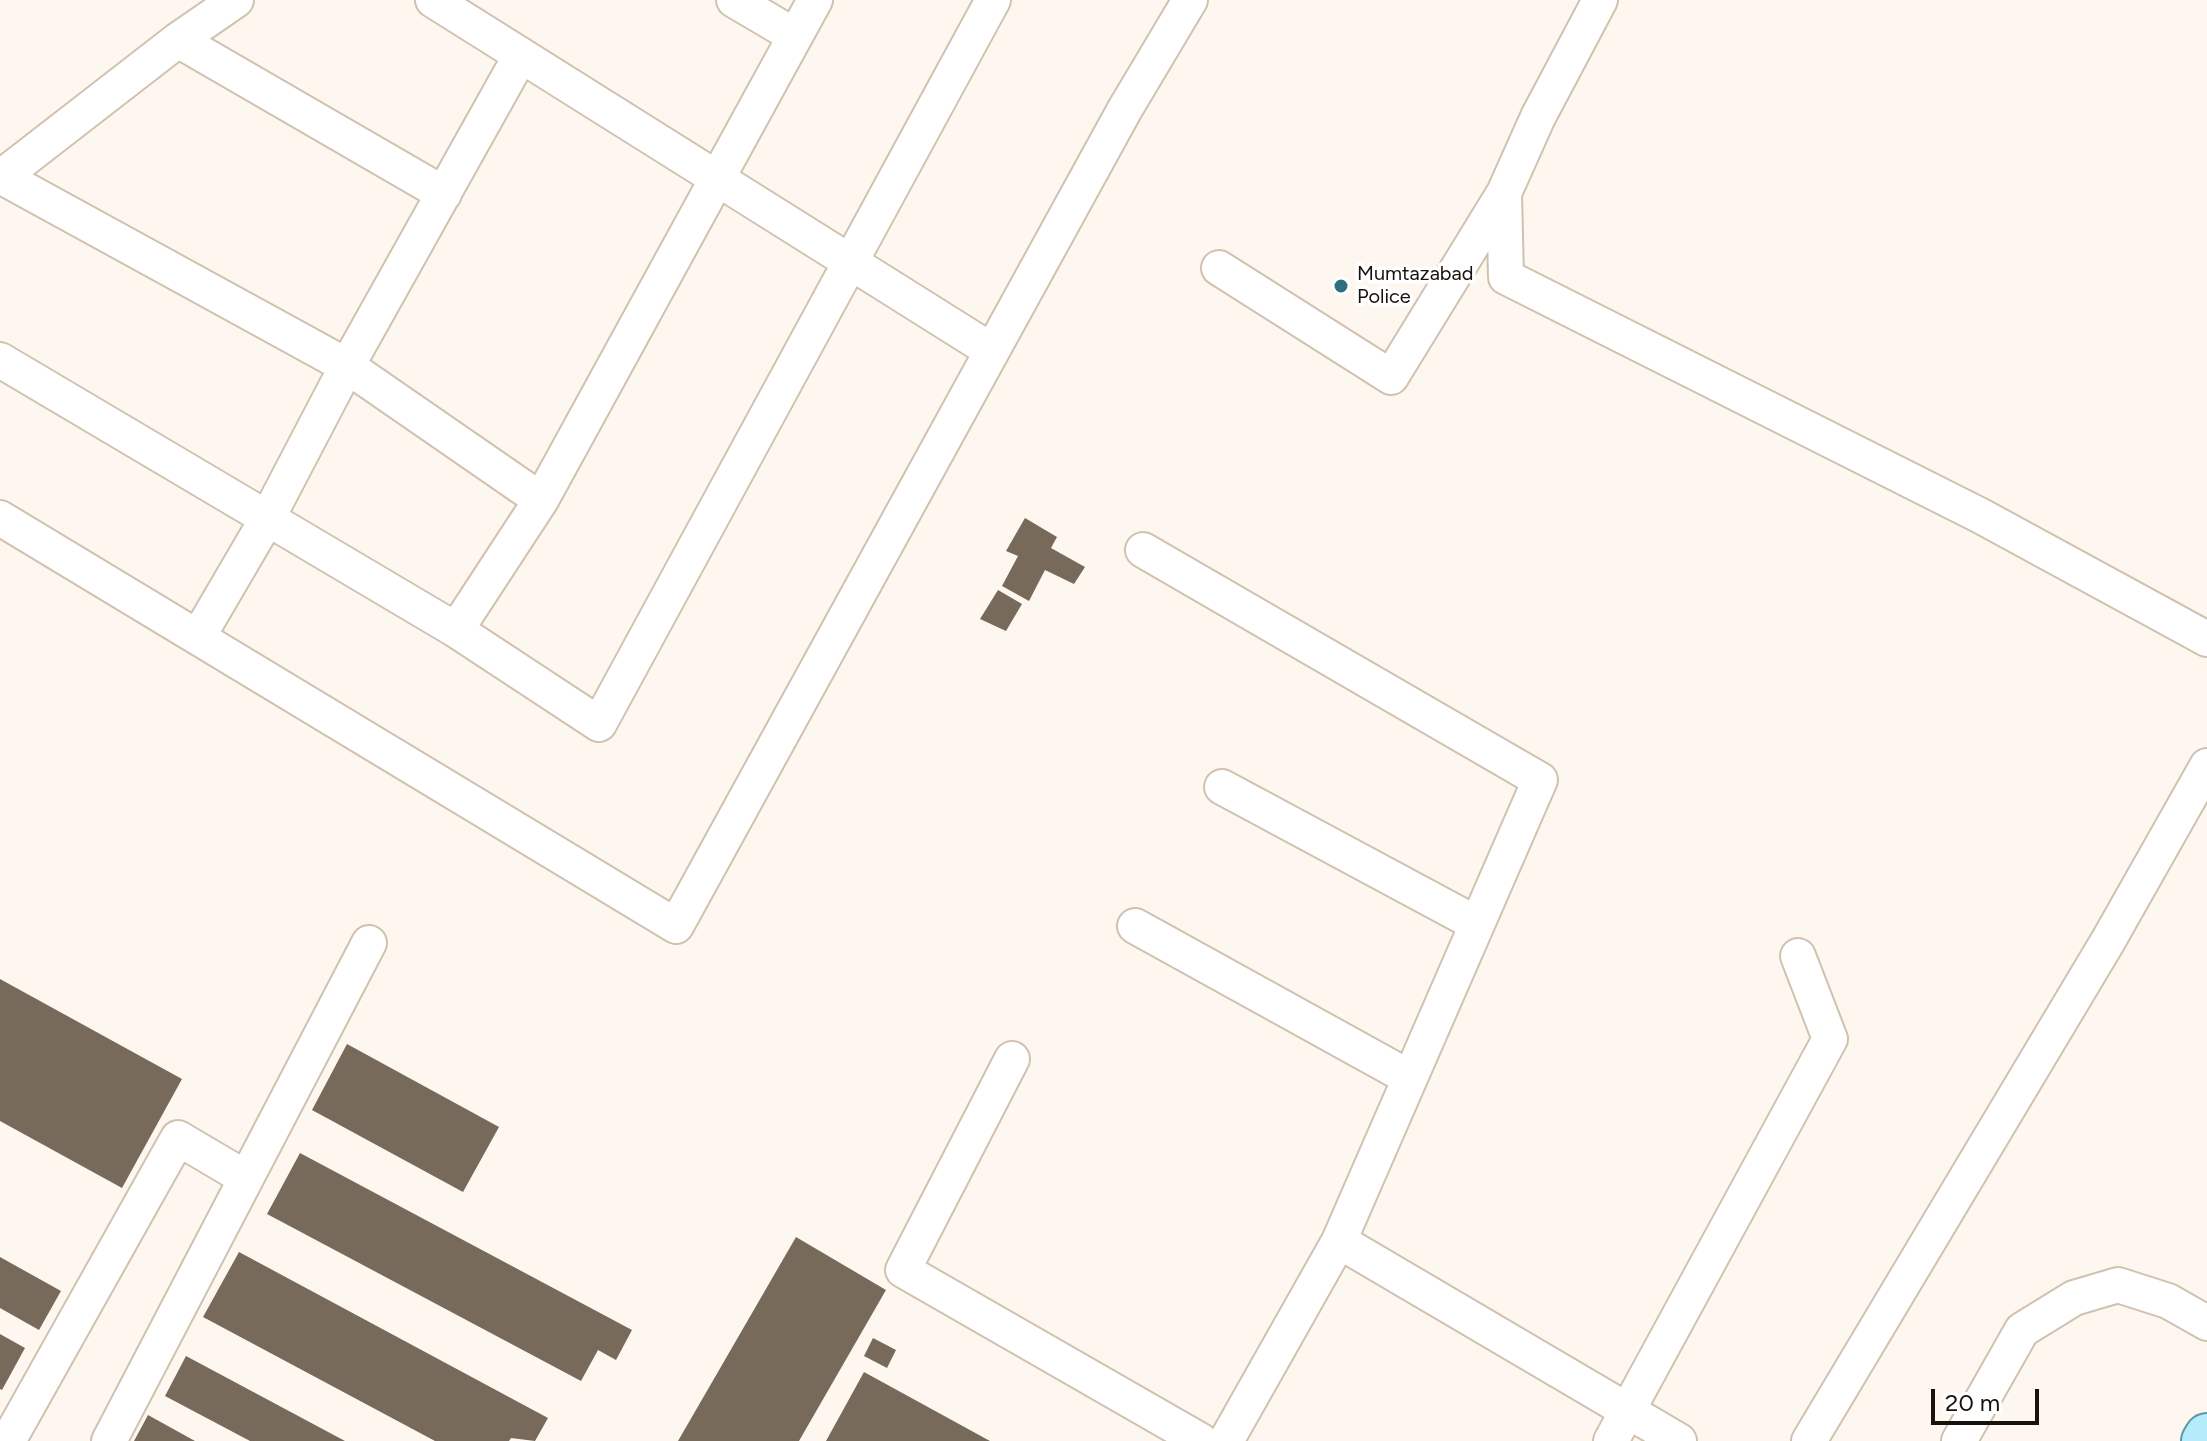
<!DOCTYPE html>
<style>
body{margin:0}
#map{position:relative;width:2207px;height:1441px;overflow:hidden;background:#fdf7f0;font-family:Figtree,sans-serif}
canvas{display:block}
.scale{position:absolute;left:1931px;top:1389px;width:108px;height:36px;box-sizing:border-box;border:4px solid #17120c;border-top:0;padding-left:10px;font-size:24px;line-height:28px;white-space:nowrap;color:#17120c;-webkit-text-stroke:6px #fff;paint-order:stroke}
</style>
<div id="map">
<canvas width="2207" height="1441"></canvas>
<div class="scale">20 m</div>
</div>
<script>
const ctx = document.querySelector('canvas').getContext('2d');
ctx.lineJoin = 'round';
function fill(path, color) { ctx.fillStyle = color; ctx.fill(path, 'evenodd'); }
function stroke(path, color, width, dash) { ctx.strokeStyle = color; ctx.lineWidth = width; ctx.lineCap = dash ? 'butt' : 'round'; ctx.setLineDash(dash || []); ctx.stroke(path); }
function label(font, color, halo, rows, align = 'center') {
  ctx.font = font + ' Figtree,sans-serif'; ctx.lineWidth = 7; ctx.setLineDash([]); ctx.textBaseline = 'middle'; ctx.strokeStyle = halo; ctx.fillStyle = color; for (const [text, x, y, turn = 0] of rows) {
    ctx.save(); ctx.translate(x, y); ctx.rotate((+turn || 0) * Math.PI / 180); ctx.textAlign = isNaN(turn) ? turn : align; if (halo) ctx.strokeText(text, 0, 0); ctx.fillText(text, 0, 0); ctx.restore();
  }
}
const building = new Path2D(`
 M1025,518l32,19 -6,11 34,19 -11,17 -29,-14 -16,31 -27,-15 16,-30 -12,-5z
 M998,590l24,14 -16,27 -26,-12z
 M0,979l182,100 -60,109 -122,-67z
 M347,1044l152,83 -36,65 -151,-82z
 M300,1153l332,177 -16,30 -18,-10 -17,31 -314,-167z
 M796,1237l90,53 -87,151h-121z
 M239,1252l309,166 -13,23 -24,-3 -2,3h-74l-232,-124z
 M0,1257l61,34 -22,39 -39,-22z
 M0,1334l25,14 -23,42 -2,-1z
 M873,1338l23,12 -9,18 -23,-12z
 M186,1356l159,85h-95l-85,-45z
 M864,1372l126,69h-164z
 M148,1415l47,26h-61z`);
const street = new Path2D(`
 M433,0l559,351
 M734,0l61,36
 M1600,0l-62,117 -34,76 2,84 475,239 226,123
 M178,40l266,154
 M2,177l345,189 194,134
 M0,178l178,-138 58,-40
 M1219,268l172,109 113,-184
 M0,360l456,270 143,94 394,-724
 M0,518l676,408 449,-817 65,-109
 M1143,550l397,230 -201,461 340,200
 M456,630l85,-130 274,-500
 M198,637l69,-118 80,-153 174,-311
 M1222,787l255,137
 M1135,926l275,152
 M1012,1059l-109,211 298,171
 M8,1441l170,-303 66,39
 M109,1441l260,-498
 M1226,1441l113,-200
 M1611,1441l219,-402 -32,-83
 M1809,1441l299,-500 99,-175
 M1959,1441l63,-111 52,-32 44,-13 50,16 39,22`);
const primary = new Path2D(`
 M2204,1441l3,-5`);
const markers = [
 [1341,286,8,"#2c6f80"]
];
const poiNames = [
 ["Mumtazabad",1357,274],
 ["Police",1357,297]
];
fill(building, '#786a5b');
stroke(street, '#d1c2b0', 38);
stroke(primary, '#5d98a7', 48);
stroke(street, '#fff', 34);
stroke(primary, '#b5ecfc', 44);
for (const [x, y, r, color] of markers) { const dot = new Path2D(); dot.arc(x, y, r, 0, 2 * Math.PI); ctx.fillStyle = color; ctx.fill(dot); stroke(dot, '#fff', 3); }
label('20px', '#17120c', '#fff', poiNames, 'left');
</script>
